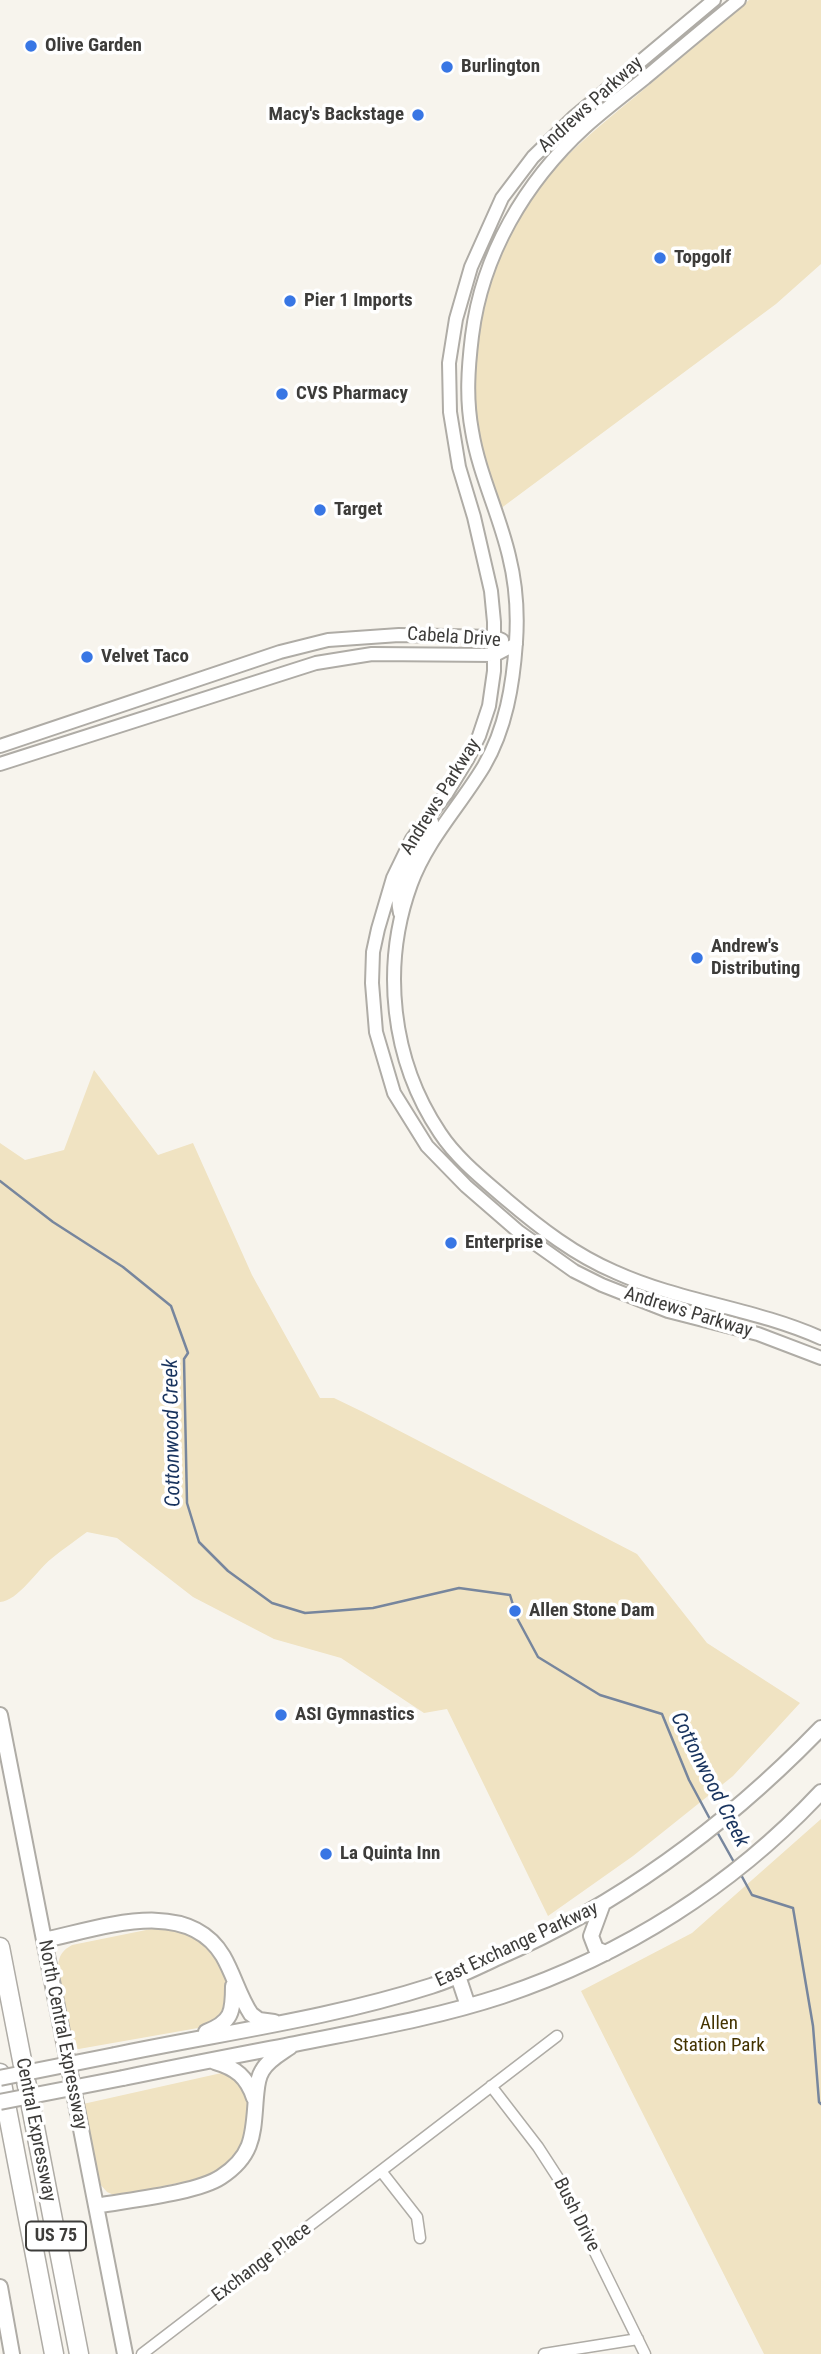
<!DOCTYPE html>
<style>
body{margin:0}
canvas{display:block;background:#f7f4ed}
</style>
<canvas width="821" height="2354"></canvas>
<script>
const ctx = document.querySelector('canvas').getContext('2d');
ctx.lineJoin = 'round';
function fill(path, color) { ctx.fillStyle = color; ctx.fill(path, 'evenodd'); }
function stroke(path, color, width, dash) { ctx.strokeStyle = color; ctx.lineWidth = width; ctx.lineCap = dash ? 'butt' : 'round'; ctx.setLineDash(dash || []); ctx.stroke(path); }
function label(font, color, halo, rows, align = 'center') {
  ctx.font = font + ' "Roboto Condensed",sans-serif'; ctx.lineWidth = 7; ctx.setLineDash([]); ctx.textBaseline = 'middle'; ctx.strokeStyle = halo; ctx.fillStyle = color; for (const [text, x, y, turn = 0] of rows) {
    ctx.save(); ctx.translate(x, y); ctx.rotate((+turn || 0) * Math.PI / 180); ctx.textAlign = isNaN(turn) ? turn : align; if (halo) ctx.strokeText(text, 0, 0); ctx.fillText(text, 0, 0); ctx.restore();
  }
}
const green = new Path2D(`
 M749,0h72v264l-45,40 -276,205c-10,-32 -22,-64 -25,-97 -8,-79 18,-167 68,-229 27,-34 60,-60 93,-87 38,-32 76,-64 113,-96z
 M94,1070l64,85 35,-12 59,132 68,123h14l29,14 274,142 70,89 93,60 -67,73 -100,80 -85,60 -101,-207 -23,4 -83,-55 -67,-19 -81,-42 -76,-59 -30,-6c-12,9 -24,17 -36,27 -14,11 -33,42 -51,43v-459l25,17 39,-10z
 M821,1819v535h-57l-183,-363 111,-58z
 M156,1928c48,4 78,34 71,84l-29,16 -125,22 -15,-84c1,-11 5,-16 14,-21z
 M226,2072l18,10 6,27 -6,31 -19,27 -19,10 -90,19 -9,-4 -8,-9 -16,-79z`);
const stream = new Path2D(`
 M0,1181l53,41 70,45 48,39 17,47 -4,6 3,144 12,39 29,29 44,32 33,10 68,-5 86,-20 51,7 7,23 21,39 62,38 62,19 27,66 22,41
 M716,1830l19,34
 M740,1873l12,22 41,13 20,118 6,76 2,2`);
const minor = new Path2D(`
 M491,2086l47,61 22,34 85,173
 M381,2171l36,46 3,21
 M142,2354l415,-318
 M544,2354l94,-15`);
const tertiary = new Path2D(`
 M714,0l-141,118 -40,39 -31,41 -31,69 -15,52 -7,44 1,49 9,55 15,50 17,74 3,31v49l-5,35 -10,30 -11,22 -22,36 -34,45 -19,39 -15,51 -5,23 -1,31 4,49 18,61 33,53 39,40 53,46 55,39 28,14 66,26 90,23 63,24
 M739,0c-32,26 -63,52 -94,78 -20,16 -41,32 -60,49 -60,55 -103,128 -113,209 -4,33 -6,63 0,95 7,43 27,82 37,125 7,28 9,57 7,86 -3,43 -10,86 -32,124 -24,40 -57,74 -73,118 -30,82 -20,176 29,249 17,26 44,47 67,67 33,28 68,55 108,72 66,30 139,36 206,66
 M0,746l280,-94 48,-12 71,-5 96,2 7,3
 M0,764l316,-101 56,-9 123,1 21,-11
 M400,913c-9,-37 23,-58 32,-91l-4,-5`);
const secondary = new Path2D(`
 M0,1715l125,639
 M602,1906l-11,30 5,13 10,4
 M44,1940c54,-11 143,-45 179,16 11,19 16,40 28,58l8,6 15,2
 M458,1976l10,30
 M206,2032c26,-10 27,-20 27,-46
 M115,2055c105,-22 213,-36 316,-69 23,-7 46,-19 68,-29 123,-54 229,-133 322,-229
 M215,2062c21,6 32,15 39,36
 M123,2078c57,-12 115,-23 172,-34 69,-14 140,-26 207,-48 122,-41 231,-110 319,-204
 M96,2206c32,-6 101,-13 125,-29 34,-22 32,-45 35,-80 1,-9 1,-18 6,-26 6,-11 18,-17 28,-24
 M0,2287l12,67`);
const motorway = new Path2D(`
 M0,1947l79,407
 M0,2073l54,281`);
const secondaryBridge = new Path2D(`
 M0,2078l115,-23
 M0,2102l123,-24`);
const markers = [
 [31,46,7,"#3876e4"],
 [447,67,7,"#3876e4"],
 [418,115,7,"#3876e4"],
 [660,258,7,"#3876e4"],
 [290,301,7,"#3876e4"],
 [282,394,7,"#3876e4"],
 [320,510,7,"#3876e4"],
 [87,657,7,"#3876e4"],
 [697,958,7,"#3876e4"],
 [451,1243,7,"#3876e4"],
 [515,1611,7,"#3876e4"],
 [281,1715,7,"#3876e4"],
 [326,1854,7,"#3876e4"]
];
const shields = [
 [56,2236,60]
];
const shieldNames = [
 ["US 75",56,2236]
];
const poiNames = [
 ["Olive Garden",45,46],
 ["Burlington",461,67],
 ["Macy's Backstage",404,115,"right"],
 ["Topgolf",674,258],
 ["Pier 1 Imports",304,301],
 ["CVS Pharmacy",296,394],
 ["Target",334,510],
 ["Velvet Taco",101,657],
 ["Andrew's",711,947],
 ["Distributing",711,969],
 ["Enterprise",465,1243],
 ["Allen Stone Dam",529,1611],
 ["ASI Gymnastics",295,1715],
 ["La Quinta Inn",340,1854]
];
const streetNames = [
 ["Andrews Parkway",591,105,-42],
 ["Cabela Drive",454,638,4],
 ["Andrews Parkway",441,797,-58],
 ["Andrews Parkway",688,1313,17],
 ["East Exchange Parkway",517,1945,-25],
 ["North Central Expressway",62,2035,79],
 ["Central Expressway",35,2130,79],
 ["Bush Drive",576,2215,63],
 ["Exchange Place",262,2263,-37]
];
const parkNames = [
 ["Allen",719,2024],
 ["Station Park",719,2046]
];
const waterNames = [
 ["Cottonwood Creek",173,1433,-91],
 ["Cottonwood Creek",709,1780,63]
];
fill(green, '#f0e3c2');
stroke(stream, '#77869d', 2.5);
stroke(minor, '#afaca6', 13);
stroke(tertiary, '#afaca6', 16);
stroke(secondary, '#afaca6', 18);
stroke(motorway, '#afaca6', 21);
stroke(minor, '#fff', 10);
stroke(tertiary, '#fff', 12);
stroke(secondary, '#fff', 14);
stroke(motorway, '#fff', 18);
stroke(secondaryBridge, '#afaca6', 18, []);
stroke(secondaryBridge, '#fff', 14);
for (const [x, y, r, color] of markers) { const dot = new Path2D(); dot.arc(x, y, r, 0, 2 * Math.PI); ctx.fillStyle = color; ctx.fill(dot); stroke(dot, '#fff', 2.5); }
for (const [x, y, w] of shields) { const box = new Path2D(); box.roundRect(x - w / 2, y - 14.5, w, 29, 5); ctx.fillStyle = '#fff'; ctx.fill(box); stroke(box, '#3d3c3a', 2); }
label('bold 18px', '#3d3c3a', null, shieldNames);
label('bold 19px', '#3d3c3a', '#fff', poiNames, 'left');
label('19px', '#3d3c3a', '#fff', streetNames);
label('19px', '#430', '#fff', parkNames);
label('italic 21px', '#18335e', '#fff', waterNames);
</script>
